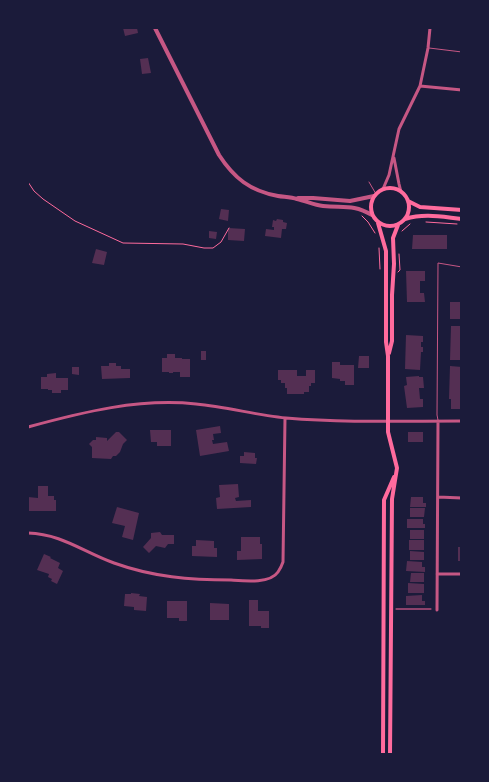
<!DOCTYPE html>
<style>
body{margin:0}
#map{position:relative;width:489px;height:782px;overflow:hidden;background:#1b1b3a;font-family:"Times New Roman",serif}
canvas{display:block}
.frame{position:absolute;inset:0;border:29px solid #1b1b3a;pointer-events:none}
</style>
<div id="map">
<canvas width="489" height="782"></canvas>
<div class="frame"></div>
</div>
<script>
const ctx = document.querySelector('canvas').getContext('2d');
ctx.lineJoin = 'round';
function fill(path, color) { ctx.fillStyle = color; ctx.fill(path, 'evenodd'); }
function stroke(path, color, width, dash) { ctx.strokeStyle = color; ctx.lineWidth = width; ctx.lineCap = dash ? 'butt' : 'round'; ctx.setLineDash(dash || []); ctx.stroke(path); }
const building = new Path2D(`
 M123,28h14l1,5 -13,3z
 M148,58l3,15 -9,1 -2,-15z
 M221,209l8,1 -1,11 -9,-2z
 M277,219l6,1v2l4,1 -1,6h-4l-1,9 -16,-2 1,-7 8,1v-3h-2l1,-7 3,1z
 M228,228l17,1 -1,12 -16,-1z
 M209,231l8,1 -1,7 -7,-1z
 M413,235h34v14h-35z
 M96,249l11,3 -3,13 -12,-2z
 M406,271h19v10h-5v12h4l1,9h-18z
 M450,302h12v16h-2v1h-10z
 M451,326h11v34h-12z
 M406,335l17,1v6h-2v5h2v5h-2l-1,18 -15,-1z
 M201,351h5v9h-5z
 M167,354h8v4h7v1h8v18h-10v-5h-7v1h-4v-1h-7v-14h5z
 M359,356h10v12h-11z
 M332,362h8v3h14v20h-9v-4h-5v-2l-8,-1z
 M109,363h7v3h5v3h9v9l-28,1 -1,-13h8z
 M450,366l12,1v33h-2v9h-9v-10h-2z
 M72,367h7v8l-7,-1z
 M278,370h19v6h9v-6h9v13h-4v3h-2v6h-5v2h-17v-6h-2v-5h-4v-3h-3z
 M56,373v5h12v12h-7v3h-9v-3h-4v-1h-7v-12h6v-3z
 M419,376v1h4l1,11h-5l1,11h3v8l-16,1 -3,-22 3,-1 -1,-8z
 M220,426l1,7 -8,1 1,6h-2l1,4 14,-2 2,9 -29,5 -4,-26z
 M150,430h21v16h-14v-4h-6z
 M116,432h3l8,8 -4,4 -3,8 -4,4h-3l-2,3 -19,-1v-11l-3,-3 4,-4h3v-3l11,1v3z
 M408,432h15v10h-15z
 M244,452l11,1v5h2l-1,6 -16,-1v-7h4z
 M238,484l1,13 -4,1 1,3 15,-1v7l-34,2 -1,-11 4,-1 -1,-12z
 M38,486h10v10h6v4h2v11h-28v-14l10,1z
 M411,497h12v6h3v4h-16z
 M117,507l22,6 -6,27 -11,-3 3,-11 -13,-3z
 M410,508h15l-1,9h-14z
 M407,519h16v5h2v4h-18z
 M410,530h14v9h-14z
 M160,532l2,3h12v9h-6l-3,4 -9,-2 -7,7 -6,-6 8,-9v-5z
 M241,537h19v7h2v15l-25,1v-9h4z
 M196,540l18,1v7h3v9l-25,-1v-10h4z
 M409,540h15v10h-15z
 M458,547h4v14h-4z
 M410,551l14,1v8h-14z
 M44,554l7,3 -1,1 10,5 -2,5 5,3 -6,13 -6,-3 1,-2 -4,-2 1,-3 -12,-4z
 M407,561l15,1v5h3v5l-19,-1z
 M411,573h13v9h-14z
 M408,583l16,1v9h-16z
 M131,593l9,1 -1,2 8,1 -1,14 -12,-1v-3l-10,-1 1,-12h6z
 M422,595v6h3v4h-19v-9z
 M249,600h9v11h11v17h-8v-2h-12z
 M167,601h20v20h-8v-3h-12z
 M210,603l19,1v16h-19z`);
const path = new Path2D(`
 M28,182l6,9 9,8 32,22 48,22 60,1 21,4h9l8,-6 8,-14
 M362,216l6,6 7,11
 M426,222l31,2
 M402,231l8,-7
 M379,248l1,21
 M398,272l2,-2 -1,-16
 M396,609h35`);
const service = new Path2D(`
 M429,48l33,4
 M369,182l7,12
 M438,420l-1,-5 1,-152 24,4`);
const minor = new Path2D(`
 M420,86l42,4
 M394,158l5,26 2,8
 M383,189l6,-14 10,-46 21,-43 8,-38 2,-20
 M28,427c55,-15 111,-29 168,-23 31,3 60,11 90,14 59,5 117,3 176,3
 M438,497l24,1
 M28,533c34,1 55,19 86,30 39,14 76,17 117,17 13,1 39,4 47,-8 2,-3 4,-7 5,-10l2,-144
 M437,574h25
 M437,610l1,-189`);
const tertiary = new Path2D(`
 M155,28l64,127c15,23 31,36 59,41 6,1 13,1 19,3 9,2 17,6 26,7 21,2 30,-2 49,9
 M298,198h15l37,3 24,-5`);
const secondary = new Path2D(`
 M371 207a19 19 0 1 1 38 0a19 19 0 1 1-38 0Z
 M408,201l12,6 42,3
 M405,219c20,-6 37,-2 57,0
 M378,223l8,28v91l2,14v76l9,36 -5,31 -2,255
 M389,353l3,-12v-46l2,-31 -1,-26 5,-13
 M383,754l1,-254 10,-23`);
fill(building, '#542f53');
stroke(path, '#ff6b9d', 1);
stroke(service, '#c65784', 1);
stroke(minor, '#c65784', 3);
stroke(tertiary, '#c65784', 4);
stroke(secondary, '#ff6b9d', 4);
</script>
